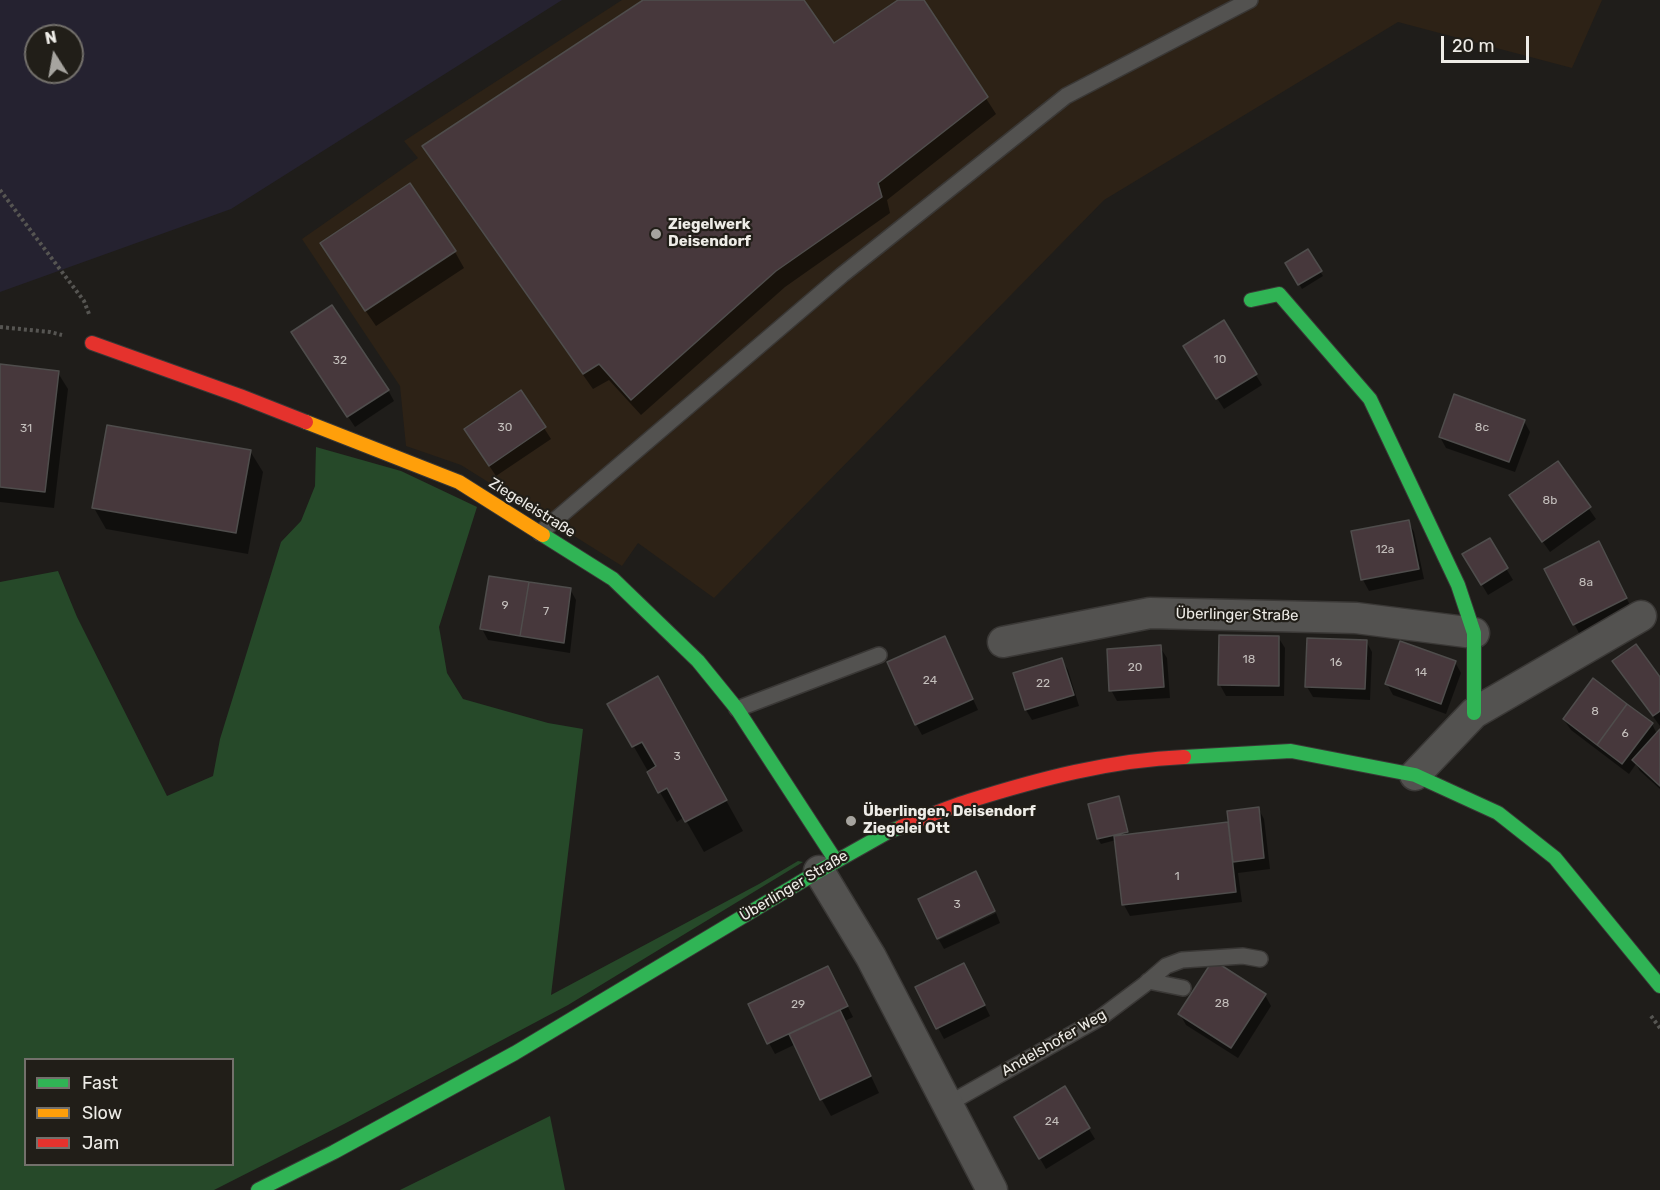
<!DOCTYPE html>
<meta charset="utf-8">
<style>
body{margin:0}
#map{position:relative;width:1660px;height:1190px;overflow:hidden;background:#1f1d1a;font-family:Rubik,sans-serif}
canvas{display:block}
.legend{position:absolute;left:24px;top:1058px;width:210px;height:108px;box-sizing:border-box;background:#211e18;border:2px solid #73706b;margin:0;padding:8px 10px;list-style:none;font-size:18px;color:#eeece7}
.legend li{display:flex;align-items:center;gap:12px;height:30px}
.legend b{width:30px;border:2px solid #73706b}
.north{position:absolute;left:24px;top:24px;width:60px;height:60px;box-sizing:border-box;background:#211e18;border:2px solid #73706b;border-radius:50%;rotate:349deg;font-size:16px;font-weight:700;line-height:24px;text-align:center;color:#eeece7}
.north::after{content:'';display:block;margin:auto;width:21px;height:27px;background:#a6a49f;clip-path:polygon(50% 0,100% 100%,50% 72%,0 100%)}
.scale{position:absolute;left:1441px;top:36px;width:88px;height:27px;box-sizing:border-box;border:3px solid #eeece7;border-top:0;padding-left:8px;font-size:18px;line-height:21px;white-space:nowrap;color:#eeece7;-webkit-text-stroke:4px #211e18;paint-order:stroke}
</style>
<div id="map">
<canvas width="1660" height="1190"></canvas>
<ul class="legend">
<li><b style="height:8px;background:#30b455"></b>Fast</li>
<li><b style="height:8px;background:#ff9f0a"></b>Slow</li>
<li><b style="height:8px;background:#e5322d"></b>Jam</li>
</ul>
<div class="north">N</div>
<div class="scale">20 m</div>
</div>
<script>
const ctx = document.querySelector('canvas').getContext('2d');
ctx.lineJoin = 'round';
function fill(path, color) { ctx.fillStyle = color; ctx.fill(path, 'evenodd'); }
function stroke(path, color, width, dash) { ctx.strokeStyle = color; ctx.lineWidth = width; ctx.lineCap = dash ? 'butt' : 'round'; ctx.setLineDash(dash || []); ctx.stroke(path); }
function label(font, color, halo, rows, align = 'center') {
  ctx.font = font + ' Rubik,sans-serif'; ctx.lineWidth = 4.5; ctx.setLineDash([]); ctx.textBaseline = 'middle'; ctx.strokeStyle = halo; ctx.fillStyle = color; for (const [text, x, y, turn = 0] of rows) {
    ctx.save(); ctx.translate(x, y); ctx.rotate((+turn || 0) * Math.PI / 180); ctx.textAlign = isNaN(turn) ? turn : align; if (halo) ctx.strokeText(text, 0, 0); ctx.fillText(text, 0, 0); ctx.restore();
  }
}
const commercial = new Path2D(`
 M0,0h562l-331,209 -231,83zM36,36h36v36h-36z`);
const industrial = new Path2D(`
 M622,0h980l-30,68 -174,-46 -294,178 -390,398 -76,-55 -16,23 -161,-101 -55,-19 -6,-60 -98,-147 116,-81 -14,-17z`);
const green = new Path2D(`
 M316,447l85,24 76,36 -38,120 8,46 16,26 85,24 35,6 -32,266 208,-111 39,-23 5,1 -235,143 -224,119 -130,66h-214v-608l58,-11 19,46 90,179 46,-20 7,-37 61,-197 20,-21 14,-35zM26,1060h206v104h-206z
 M550,1116l15,74h-165z`);
const shadow = new Path2D(`
 M646,0h156l32,45 67,-45h22l73,114 -109,86 3,13 -105,74 -144,128 -32,-35 -16,9 -160,-226 -9,-16z
 M1307,251l16,25 -21,13 -15,-26z
 M455,252l9,16 -88,58 -45,-66z
 M1224,323l38,62 -38,24 -33,-52z
 M299,343l89,47 6,11 -39,26z
 M0,366l58,7 10,16 -14,119 -54,-6z
 M521,392l30,47 -55,37 -24,-36z
 M1524,421l6,11 -15,40 -69,-24 -6,-11z
 M250,451l13,21 -15,82 -142,-25 -12,-21z
 M1557,463l39,56 -46,33 -33,-46z
 M1408,521l6,11 10,47 -55,12 -6,-11 -10,-47z
 M1489,540l24,40 -25,15 -24,-40z
 M1604,554l28,55 -52,26 -34,-65z
 M570,589l6,11 -6,53 -82,-13 -6,-11z
 M1278,637l7,11 -1,48h-58l-6,-11z
 M945,638l33,72 -56,25 -6,-11z
 M1366,641l6,11 -2,48 -57,-3 -6,-10z
 M1160,647l7,11 3,40 -53,3 -6,-11z
 M1061,659l7,11 11,36 -47,14 -6,-10z
 M1614,661l46,18v47l-40,-54z
 M1455,662l6,11 -15,41 -53,-19 -6,-11z
 M610,705l65,3 68,123 -39,21 -20,-35 -7,5z
 M1564,720l88,4 5,10 3,-2v57l-20,-18 -4,-7 -7,10 -58,-44z
 M1119,798l2,5 9,33 100,-12 28,-16 6,11 6,50 -32,4 4,29 -112,14 -6,-11 -8,-65 -15,4 -3,-5z
 M996,913l4,10 -56,26 -5,-9z
 M970,975l20,41 -46,23 -27,-51z
 M834,979l19,38 -8,4 34,72 -48,23 -9,-16 -26,-56 -21,10 -6,-11z
 M1265,995l6,11 -33,52 -52,-33 -6,-11z
 M1064,1088l31,51 -49,30 -30,-52z`);
const building = new Path2D(`
 M643,0h161l30,43 64,-43h26l64,97 -110,86 4,14 -106,74 -145,129 -32,-36 -16,10 -161,-228z
 M410,183l46,68 -91,60 -45,-68z
 M1308,249l14,22 -24,14 -13,-22z
 M332,305l57,85 -42,27 -56,-85z
 M1224,320l33,54 -41,25 -33,-53z
 M0,364l59,7 -14,121 -45,-5z
 M521,390l25,37 -57,39 -25,-37z
 M1454,394l71,26 -16,42 -70,-25z
 M107,425l144,25 -15,83 -144,-25z
 M1558,461l33,46 -49,35 -33,-47z
 M1409,520l10,49 -58,11 -10,-49z
 M1490,538l18,30 -27,17 -19,-31z
 M1599,541l28,57 -54,27 -29,-56z
 M489,576l40,6 -9,54 -40,-7z
 M529,582l42,6 -7,55 -44,-7z
 M1219,635l60,1v50l-61,-1z
 M945,636l28,63 -58,26 -28,-63z
 M1307,638l60,2 -2,49 -60,-2z
 M1400,641l56,20 -15,43 -56,-20z
 M1636,644l24,33v34l-7,5 -41,-55z
 M1161,645l3,42 -55,4 -2,-42z
 M1062,658l12,37 -49,15 -12,-37z
 M658,676l69,124 -42,22 -18,-34 -9,5 -11,-21 9,-6 -14,-24 -10,5 -25,-43z
 M1593,678l34,26 -30,41 -34,-26z
 M1627,704l26,19 -31,41 -25,-19z
 M1660,729v57l-28,-26z
 M1119,796l9,36 -31,7 -9,-35z
 M1259,807l5,51 -31,4 -6,-51z
 M1228,822l8,70 -114,13 -8,-69z
 M976,871l19,40 -58,28 -19,-40z
 M1213,960l53,34 -35,54 -53,-34z
 M964,963l21,42 -49,24 -21,-42z
 M828,966l20,40 -81,38 -19,-40z
 M840,1010l31,66 -51,24 -31,-66z
 M1065,1086l25,42 -51,31 -25,-42z`);
const path = new Path2D(`
 M0,190l84,111 5,13
 M0,327l50,5 12,3
 M1651,1016l9,12`);
const lane = new Path2D(`
 M540,533l302,-258 224,-179 184,-96
 M737,709l142,-54
 M1148,981l35,7
 M948,1104l152,-86 44,-33 22,-19 16,-6 61,-4 17,3`);
const street = new Path2D(`
 M1003,642l147,-29 206,5 118,15
 M1415,775l59,-62 167,-97
 M819,871l52,86 121,233`);
const fast = new Path2D(`
 M1251,300l28,-6 91,105 88,186 16,48v80
 M543,535l70,44 85,82 39,48 99,152
 M1184,757l107,-6 124,24 83,38 57,45 105,128
 M258,1190l76,-38 181,-99 304,-182 69,-39 13,-5`);
const slow = new Path2D(`
 M306,422l153,60 84,53`);
const jam = new Path2D(`
 M92,343l148,53 66,26
 M901,827c23,-9 45,-19 68,-26 70,-22 142,-41 215,-44`);
const markers = [
 [656,234,6,"#a6a49f"],
 [851,821,6,"#a6a49f"]
];
const numberNames = [
 ["10",1220,360],
 ["32",340,361],
 ["30",505,428],
 ["8c",1482,428],
 ["31",26,429],
 ["8b",1550,501],
 ["12a",1385,550],
 ["8a",1586,583],
 ["9",505,606],
 ["7",546,612],
 ["18",1249,660],
 ["16",1336,663],
 ["20",1135,668],
 ["14",1421,673],
 ["24",930,681],
 ["22",1043,684],
 ["8",1595,712],
 ["6",1625,734],
 ["3",677,757],
 ["1",1177,877],
 ["3",957,905],
 ["28",1222,1004],
 ["29",798,1005],
 ["24",1052,1122]
];
const poiNames = [
 ["Ziegelwerk",668,225],
 ["Deisendorf",668,242],
 ["Überlingen, Deisendorf",863,812],
 ["Ziegelei Ott",863,829]
];
const streetNames = [
 ["Ziegeleistraße",532,508,32],
 ["Überlinger Straße",1237,615,1],
 ["Überlinger Straße",794,886,-31],
 ["Andelshofer Weg",1054,1043,-30]
];
fill(commercial, '#252230');
fill(industrial, '#2d2216');
fill(green, '#264929');
fill(shadow, '#0007');
fill(building, '#47383c');
stroke(building, '#4f4d4c', 1.5);
stroke(lane, '#3a3836', 18);
stroke(street, '#3a3836', 33);
stroke(fast, '#3a3836', 16);
stroke(slow, '#3a3836', 16);
stroke(jam, '#3a3836', 16);
stroke(path, '#565552', 4, [3, 3]);
stroke(lane, '#535250', 15);
stroke(street, '#535250', 30);
stroke(fast, '#30b455', 14);
stroke(slow, '#ff9f0a', 14);
stroke(jam, '#e5322d', 14);
for (const [x, y, r, color] of markers) { const dot = new Path2D(); dot.arc(x, y, r, 0, 2 * Math.PI); ctx.fillStyle = color; ctx.fill(dot); stroke(dot, '#211e18', 2); }
label('12px', '#c4bfbc', null, numberNames);
label('bold 15px', '#eeece7', '#211e18', poiNames, 'left');
label('15px', '#eeece7', '#211e18', streetNames);
</script>
